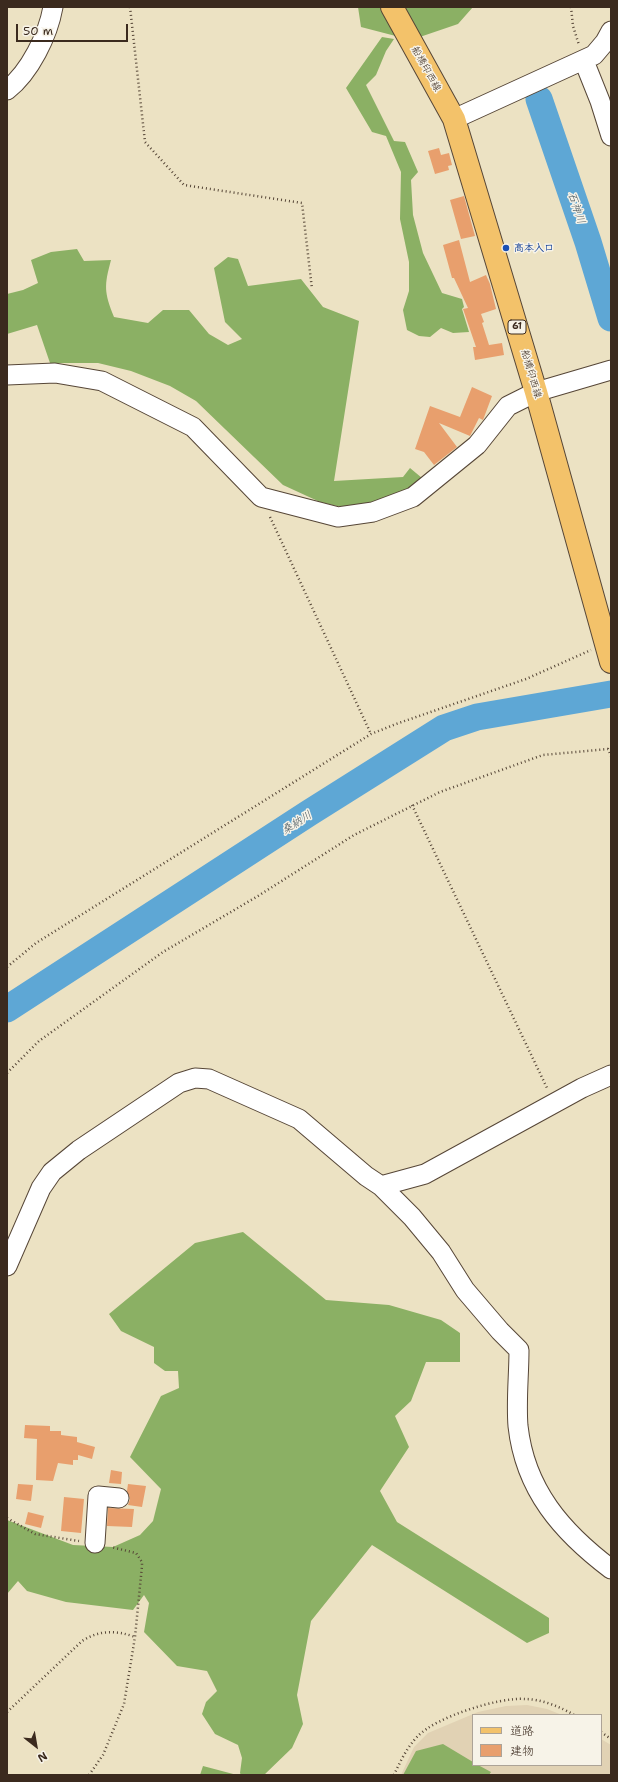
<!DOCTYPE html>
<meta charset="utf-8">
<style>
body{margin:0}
#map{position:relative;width:618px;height:1782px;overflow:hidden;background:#ece2c3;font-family:"Shantell Sans","Klee One",sans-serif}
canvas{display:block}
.frame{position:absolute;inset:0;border:8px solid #3b2a1e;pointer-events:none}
.legend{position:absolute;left:472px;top:1714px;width:130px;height:52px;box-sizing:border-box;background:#f7f3e8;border:1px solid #aca397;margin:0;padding:5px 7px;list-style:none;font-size:12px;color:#3b2a1e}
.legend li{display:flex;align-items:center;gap:8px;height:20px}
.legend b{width:20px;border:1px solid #aca397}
.north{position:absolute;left:16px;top:1726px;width:40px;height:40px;-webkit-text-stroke:3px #f7f3e8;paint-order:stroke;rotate:149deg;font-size:11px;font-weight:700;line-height:16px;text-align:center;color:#3b2a1e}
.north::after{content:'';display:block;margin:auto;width:14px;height:18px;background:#3b2a1e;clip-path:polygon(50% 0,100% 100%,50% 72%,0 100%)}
.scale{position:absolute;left:16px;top:24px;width:112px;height:18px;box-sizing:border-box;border:2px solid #3b2a1e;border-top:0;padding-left:5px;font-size:12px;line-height:14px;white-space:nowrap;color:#3b2a1e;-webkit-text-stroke:3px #f7f3e8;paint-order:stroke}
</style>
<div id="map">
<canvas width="618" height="1782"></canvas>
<div class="frame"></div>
<ul class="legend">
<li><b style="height:5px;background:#f3c26a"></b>道路</li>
<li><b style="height:11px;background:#e89f6d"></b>建物</li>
</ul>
<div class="north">N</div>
<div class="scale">50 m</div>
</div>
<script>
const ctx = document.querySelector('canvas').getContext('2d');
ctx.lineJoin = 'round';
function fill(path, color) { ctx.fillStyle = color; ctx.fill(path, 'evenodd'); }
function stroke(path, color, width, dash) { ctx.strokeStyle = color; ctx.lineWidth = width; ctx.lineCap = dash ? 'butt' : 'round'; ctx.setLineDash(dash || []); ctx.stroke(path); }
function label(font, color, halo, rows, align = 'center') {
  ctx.font = font + ' "Shantell Sans","Klee One",sans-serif'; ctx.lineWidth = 3; ctx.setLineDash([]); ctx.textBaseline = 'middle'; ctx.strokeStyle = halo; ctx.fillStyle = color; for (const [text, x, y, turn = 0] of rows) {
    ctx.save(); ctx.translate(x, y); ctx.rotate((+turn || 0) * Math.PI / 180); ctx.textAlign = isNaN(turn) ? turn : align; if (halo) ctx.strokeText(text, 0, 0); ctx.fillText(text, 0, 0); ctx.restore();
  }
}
const built = new Path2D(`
 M527,1705l20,4 15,6h-89v50h128v-26l10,6v30h-210l13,-28 14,-14 50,-21 28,-6z`);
const forest = new Path2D(`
 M358,7h115l-15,17 -47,16 -50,-13z
 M382,37l12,2 -8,12 -10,24 -10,10 28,56 11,1 13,30 -7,8 2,35 10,38 19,40 20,6 2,8 -2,2 7,23 -16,1 -12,-5 -11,9 -11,-1 -12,-6 -4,-20 6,-19v-29l-9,-43 1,-47 -15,-36 -14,-4 -26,-44z
 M77,249l7,12 27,-1c-7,26 -7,32 3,57l34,6 15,-13h26l20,24 19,11 14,-6 -17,-17 -11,-54 14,-11 10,2 10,27 53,-7 22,28 36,14 -25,160 69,-4 7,-9 12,10 -7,8 -33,17 -27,3h-18l-17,-4 -37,-17 -87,-84 -26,-15 -39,-15 -33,-8h-48l-13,-38 -30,9v-40l16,-4 15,-7 -7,-23 20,-8z
 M243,1232l83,68 63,5 52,15 19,13v29h-34l-15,39 -16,15 14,31 -29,44 17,31 152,96v15l-22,10 -155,-98 -61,76 -14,74 6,29 -11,24 -28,27h-23l-1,-2 2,-15 -4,-13 -23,-11 -13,-20 4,-12 11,-11 -10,-20 -30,-5 -33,-34 5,-29 -5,-8 -11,15 -67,-8 -39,-11 -9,-10 -11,13v-74l66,25 40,2 27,-12 13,-14 8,-32 -31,-32 31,-61 18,-8 -1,-17h-13l-11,-8v-16l-33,-16 -12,-17 86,-71z
 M443,1744l30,18v3h5l13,7 -2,3h-86l13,-24z
 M203,1766l34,9h-37z`);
const river = new Path2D(`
 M539,99l49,143 23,76
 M7,1009l302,-196 135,-85 33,-11 134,-23`);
const building = new Path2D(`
 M439,148l2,7 8,-2 3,12 -4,1 1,4 -14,4 -7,-23z
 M464,196l11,40 -14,3 -11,-39z
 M459,240l11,42 16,-7 4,9 6,25 -15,5 3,8 -2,1 7,22 13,-2 2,12 -29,5 -2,-13h3l-13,-38 5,-1 -14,-30h-2l-9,-33z
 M472,387l20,9 -9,24 -4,-2 -9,18 -31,-13 18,24 -23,18 -10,-13 -9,-3 15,-43 30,11z
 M25,1425l25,1v5h11v4l16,2v5l18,5 -3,12 -14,-4v5h-5v5l-15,-2 -5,18 -17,-1 1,-41 -13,-1z
 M111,1470l11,2 -1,12 -12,-1z
 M18,1484l15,1 -2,16 -15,-2z
 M128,1484l18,2 -4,21 -14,-2 2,-6 -3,-8z
 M64,1497l20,2 -3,34 -20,-2z
 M108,1508l26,1 -2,18 -25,-1z
 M28,1512l16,4 -3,12 -16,-4z`);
const path = new Path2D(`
 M130,7l15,135 39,43 118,18 10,86
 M571,7l2,19 6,19
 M270,517l101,217
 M412,805l135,283
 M7,967l29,-24 335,-209 25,-10 130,-45 65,-29
 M7,1073l32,-32 124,-89 95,-56 96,-61 86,-43 103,-37 65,-6 3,7
 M7,1518l28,16 44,7
 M7,1712l75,-71c17,-11 34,-11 53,-4
 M601,1732l10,7
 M89,1775l14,-20 21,-51 11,-67 7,-71v-4l-6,-9 -25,-6
 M394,1775c6,-13 13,-28 24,-39 18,-19 81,-39 107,-37 16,0 36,8 49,16`);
const minor = new Path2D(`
 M584,61l16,40 11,35
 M7,90c23,-18 41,-55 46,-83
 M454,119l140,-64 11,-13 6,-11
 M7,375l48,-2 47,8 91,46 68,70 77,20 35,-5 40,-15 64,-52 31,-39 28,-14 75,-22
 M381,1186l31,31 29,35 24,38 35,41 19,19c0,25 -3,51 -1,76 7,64 44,106 93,143
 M7,1266l34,-78 11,-16 27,-22 100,-67 16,-5 14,1 90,40 67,57 15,10 44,-12 157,-86 29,-13
 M95,1543l3,-47 21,2`);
const major = new Path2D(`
 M392,7l62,112 82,273 75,270`);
const markers = [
 [506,248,4,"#1a4fb4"]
];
const shields = [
 [517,327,18]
];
const shieldNames = [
 ["61",517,327]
];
const streetNames = [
 ["船橋印西線",426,69,61],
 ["船橋印西線",531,374,74]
];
const transitNames = [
 ["高本入口",514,248]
];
const waterNames = [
 ["石神川",576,208,71],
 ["桑納川",297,823,-33]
];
fill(built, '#e1d2b4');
fill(forest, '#8bb064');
stroke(river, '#5ea7d5', 27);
fill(building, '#e89f6d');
stroke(minor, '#564637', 21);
stroke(major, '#564637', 24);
stroke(path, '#564637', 2.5, [1, 3]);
stroke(minor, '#fff', 19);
stroke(major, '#f3c26a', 22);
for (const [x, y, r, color] of markers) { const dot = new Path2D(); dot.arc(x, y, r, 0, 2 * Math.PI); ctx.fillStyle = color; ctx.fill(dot); stroke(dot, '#f7f3e8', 1.5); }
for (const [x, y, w] of shields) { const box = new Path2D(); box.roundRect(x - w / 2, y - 7, w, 14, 3); ctx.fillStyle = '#f7f3e8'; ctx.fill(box); stroke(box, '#3b2a1e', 1); }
label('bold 9px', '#3b2a1e', null, shieldNames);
label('10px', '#3b2a1e', '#f7f3e8', streetNames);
label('bold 10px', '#164399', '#f7f3e8', transitNames, 'left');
label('italic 11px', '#47565e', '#f7f3e8', waterNames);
</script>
